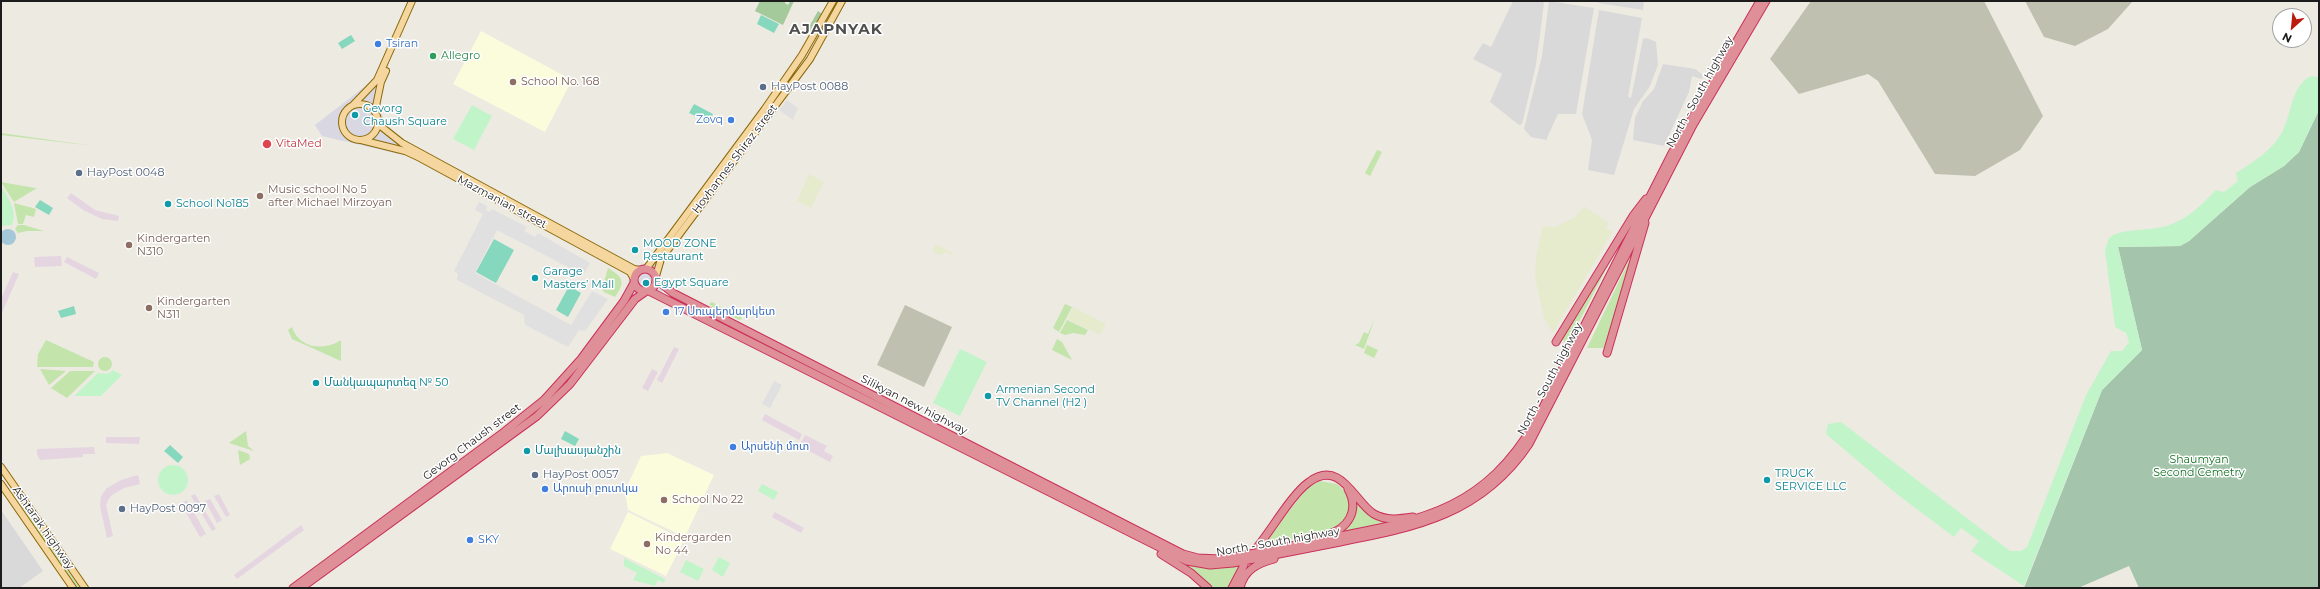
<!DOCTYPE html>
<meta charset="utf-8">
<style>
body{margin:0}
#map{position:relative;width:2320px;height:589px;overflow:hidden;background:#edeae2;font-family:Montserrat,sans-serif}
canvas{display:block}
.frame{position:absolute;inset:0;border:2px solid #1c1c1c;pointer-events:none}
.north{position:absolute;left:2272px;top:8px;width:40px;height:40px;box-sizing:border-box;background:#fff;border:1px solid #a4a4a4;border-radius:50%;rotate:207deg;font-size:11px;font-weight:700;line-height:16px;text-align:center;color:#1c1c1c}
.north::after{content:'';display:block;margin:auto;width:14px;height:18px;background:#ba1b0e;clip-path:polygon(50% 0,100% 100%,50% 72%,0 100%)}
</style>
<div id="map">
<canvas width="2320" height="589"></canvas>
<div class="frame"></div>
<div class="north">N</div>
</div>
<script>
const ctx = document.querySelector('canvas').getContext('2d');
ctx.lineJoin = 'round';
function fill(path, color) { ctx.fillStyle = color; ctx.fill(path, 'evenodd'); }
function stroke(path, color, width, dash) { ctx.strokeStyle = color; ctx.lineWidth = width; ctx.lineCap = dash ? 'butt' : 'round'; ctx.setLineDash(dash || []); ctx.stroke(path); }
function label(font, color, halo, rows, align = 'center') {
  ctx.font = font + ' Montserrat,"Noto Sans Armenian",sans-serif'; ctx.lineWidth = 3; ctx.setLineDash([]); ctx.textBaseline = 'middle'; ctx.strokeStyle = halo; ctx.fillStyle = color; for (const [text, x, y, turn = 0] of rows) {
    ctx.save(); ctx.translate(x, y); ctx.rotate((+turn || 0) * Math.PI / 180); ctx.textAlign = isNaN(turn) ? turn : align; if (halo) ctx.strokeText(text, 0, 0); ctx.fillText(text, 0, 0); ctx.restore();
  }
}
const residential = new Path2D(`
 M1513,1h29l2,2 -8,62 -14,59 -3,1 -29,-23 12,-28 -29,-15 10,-16 8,4z
 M1549,1l45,7 -18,106h-18l-12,26 -15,-3 -7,-8 18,-73z
 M1598,1h46l-1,9 -45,-7z
 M1599,10l43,8 -14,79 3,1 12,-59 4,-1 9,4 2,23 -8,21 -16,23 -20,66 -26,-5 4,-30 -10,-26z
 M1663,64l32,5 8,6 -1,4 -10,-3 -3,16 -25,54 -31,-6 2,-22 8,-17 11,-12z
 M1,510l42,61 -24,17h-18z`);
const industrial = new Path2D(`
 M71,193l24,17 24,6 -1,5 -16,-2 -19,-9 -16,-12z
 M61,256l1,10 -27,1 -1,-10z
 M67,257l32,16 -3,6 -32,-17z
 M13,272l6,2 -18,41v-16z
 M674,347l5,2 -17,34 -5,-3z
 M652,369l6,3 -10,19 -6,-3z
 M765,414l37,20 -3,6 -37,-20z
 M805,435l22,11 -3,5 9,5 -3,6 -31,-16z
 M106,437h34l-1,7 -33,-1z
 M94,447l1,7h-12v3l-43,3 -3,-6v-5z
 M138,475l2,9 -16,4 -12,7 -4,5 -2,5 7,31 -6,2 -7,-32 1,-10 6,-8 14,-8z
 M195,494l21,35 -4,2 -21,-35z
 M219,494l11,21 -4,2 -12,-21z
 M210,499l12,21 -5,3 -12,-22z
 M187,500l19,34 -6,3 -19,-33z
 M775,512l29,16 -3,5 -29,-16z
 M301,525l3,5 -67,49 -3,-4z`);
const education = new Path2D(`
 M481,31l91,49 -27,52 -92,-48z
 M667,453l47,22 -29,62 -57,-27 -3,-19 16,-35z
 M628,512l56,28 -18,36 -56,-27z`);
const construction = new Path2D(`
 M1811,1h173l59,115 -23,34 -45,26 -40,-2 -57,-93 -10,-7 -69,20 -29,-35z
 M2025,1h108l-25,28 -33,17 -31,-9z
 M905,305l47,22 -28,60 -47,-22z`);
const farmland = new Path2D(`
 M809,174l15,8 -13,26 -14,-7z
 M1584,206l25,17 -3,6 7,2 -60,102 -9,-15 -9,-40 1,-22 7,-30 12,1 20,-10z
 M936,244l17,9 -1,2 -6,-3 -6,3 -8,-4z
 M1073,307l33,17 -6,11 -33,-16z`);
const grass = new Path2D(`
 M1,133l93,13 -93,-11z
 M1377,150l5,2 -12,24 -5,-3z
 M1,182l34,6h2l-23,14z
 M14,203l22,6 -2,8 -8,-2 -3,9h-5z
 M18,225h6l20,6h-17l-9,2 -3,-4z
 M1626,231l-58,112 -4,-1 -2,-5z
 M1637,244l-29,96 -4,8h-17z
 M608,268c15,9 18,14 7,29l-11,-5 -2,-3z
 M670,296l96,49 4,4 -101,-51z
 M712,302l29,15 1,2 -3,1 -28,-14 -2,-2z
 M1065,304l7,3 -13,25 -6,-4z
 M1375,318l-11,31 -9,-4 4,-2 5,-11 4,2z
 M1067,320l21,10 -3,5 -12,-2 -8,2 -5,-2z
 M292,327c7,22 33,24 49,13v21l-49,-22 -4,-9z
 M1057,339l5,3 10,18 -20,-10z
 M46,340l48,22 -1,5h-56l1,-13z
 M1367,345l11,5 -4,8 -10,-5z
 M98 364a7 7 0 1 1 14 0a7 7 0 1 1-14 0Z
 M40,369l26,2 -17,14z
 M70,371h25l-28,27 -16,-10z
 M246,431l2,15 6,5 -25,-8z
 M238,450l11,4 1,5 -10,6z
 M1320,481l17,3 10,9 3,7 -2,16 -8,10 -15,6 -62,13 45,-58z
 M1356,502l14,13 16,7 -41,9 10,-17z
 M21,506h1l58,82h-4z
 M1183,565l31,4 25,-3 -12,22h-17z`);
const forest = new Path2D(`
 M760,1h25v2l3,2 2,-4h4l-11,24 -28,-14z
 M818,11l4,3 -12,22 -1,-9z`);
const cemetery = new Path2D(`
 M2319,110v477l-180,1 -10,-22 -51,22h-54l78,-198 40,-40 -24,-103 62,-1 9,-5 61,-54 34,-21 15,-14z`);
const park = new Path2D(`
 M2311,76l8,1v33l-20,42 -15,14 -34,21 -61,54 -9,5 -62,1 24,103 -40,40 -78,196 -53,-35 8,-10 -18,-13 -7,9 -56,-42 -72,-61 2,-10 13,-2 169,129h11l6,-4 59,-152 25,-44h11l7,-9 -3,-9 -11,-6 -10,-77 4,-12c13,-11 43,-6 60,-13 19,-6 33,-21 47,-35l8,2 14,-11 -2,-8c17,-11 34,-21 45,-39 11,-18 9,-48 30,-58z
 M472,105l20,11 -18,34 -21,-11z
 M1,186c7,11 17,26 11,39l-11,1z
 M960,349l27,13 -27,54 -27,-13z
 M113,370l9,5 -21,21h-27l24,-23 10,1z
 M158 480a15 15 0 1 1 30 0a15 15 0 1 1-30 0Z
 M762,484l16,8 -4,8 -16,-9z
 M719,557l11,6 -7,14 -11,-7z
 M624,558l41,21 -1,4 -6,-3 -3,6 -22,-6 4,-7 -13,-7z
 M686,560l18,9 -6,12 -18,-9z`);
const pitch = new Path2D(`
 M761,15l18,9 -5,9 -17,-9z
 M351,35l4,6 -13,8 -4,-6z
 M694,104l19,10 -4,8 -20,-9z
 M40,200l13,8 -4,7 -14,-8z
 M494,239l20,11 -18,33 -20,-11z
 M569,286l12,7 -13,24 -12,-7z
 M74,306l2,8 -15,4 -3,-7z
 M565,431l14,8 -4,7 -14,-7z
 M170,445l13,12 -5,6 -14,-12z`);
const parking = new Path2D(`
 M787,100l11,8 -5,12 -14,-10z
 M479,202l8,4 -1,4 4,2 2,-3 35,18 -3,4 11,6 3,-4 52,30 -7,12 -86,-45 -22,43 96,52 21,-34 16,8 -23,32 -6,-1 -11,17 -43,-22 -1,-10 -67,-35 1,-6 -4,-3 29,-57 -8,-4z
 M774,381l8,4 -12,23 -8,-4z`);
const plaza = new Path2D(`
 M376,78l8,4 -5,23 6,19 20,18 -6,12 -77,-18 -7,-11z
 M651,258l11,7 -2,14 5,7 -6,11 -13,-1 -7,6 -13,-11 4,-15 -8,-8 3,-8 12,6 8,-2z`);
const water = new Path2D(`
 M0 237a8 8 0 1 1 16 0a8 8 0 1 1-16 0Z`);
const major = new Path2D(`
 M342 122a18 18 0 1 1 36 0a18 18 0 1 1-36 0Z
 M353,105l24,-25 35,-79
 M375,111l6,-29 5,-11
 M378,124l24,19 232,126 7,1
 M361,140l44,11 15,7 210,114 4,7
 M646,269l118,-159 38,-55 31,-54
 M656,276l5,-17 149,-200 32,-58
 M1,467l84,121
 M1,484l72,104`);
const highway = new Path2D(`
 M634 280a11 11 0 1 1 22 0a11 11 0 1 1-22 0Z
 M657,280l16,13 510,261 15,4 23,1c38,-6 76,-14 114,-22 92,-18 150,-29 201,-116l136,-268 88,-152
 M649,291l538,270 23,4 23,-2c35,-7 71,-14 107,-21 77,-15 142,-28 189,-98l164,-319 73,-124
 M1556,342l77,-126 13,-17
 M1607,353l38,-130
 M1326,535c22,-6 34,-24 22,-46
 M1258,546c14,-17 34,-52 51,-64 32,-24 46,21 65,32 12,7 26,5 39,3
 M1161,554l30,19 17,15
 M293,588l211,-156 40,-32 37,-41 43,-58 10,-18
 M301,588l236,-172 33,-32 65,-85 10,-7
 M1232,588l12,-23
 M1240,588c4,-18 18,-25 34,-29`);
const markers = [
 [378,44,4,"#3f7fe0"],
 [433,56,4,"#2e9e5b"],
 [513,82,4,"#8d6e63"],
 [763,87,4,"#5c6f8a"],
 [355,115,4,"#0f9aa8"],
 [731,120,4,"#3f7fe0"],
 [267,144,5,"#e0444e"],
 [79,173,4,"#5c6f8a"],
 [260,196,4,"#8d6e63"],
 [168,204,4,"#0f9aa8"],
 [129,245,4,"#8d6e63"],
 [635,250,4,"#0f9aa8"],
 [535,278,4,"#0f9aa8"],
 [646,283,4,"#0f9aa8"],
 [149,308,4,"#8d6e63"],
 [666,312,4,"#3f7fe0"],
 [316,383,4,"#0f9aa8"],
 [988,396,4,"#0f9aa8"],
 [733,447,4,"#3f7fe0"],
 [527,451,4,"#0f9aa8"],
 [535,475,4,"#5c6f8a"],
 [1767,480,4,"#0f9aa8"],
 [545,489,4,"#3f7fe0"],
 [664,500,4,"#8d6e63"],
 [122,509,4,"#5c6f8a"],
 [470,540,4,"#3f7fe0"],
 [647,544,4,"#8d6e63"]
];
const shopNames = [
 ["Tsiran",386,44],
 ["Zovq",723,120,"right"],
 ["17 Սուպերմարկետ",674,312],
 ["Արսենի մոտ",741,447],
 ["Արուսի բուտկա",553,489],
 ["SKY",478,540]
];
const leisureNames = [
 ["Allegro",441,56]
];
const educationNames = [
 ["School No. 168",521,82],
 ["Music school No 5",268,190],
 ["after Michael Mirzoyan",268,203],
 ["Kindergarten",137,239],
 ["N310",137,252],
 ["Kindergarten",157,302],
 ["N311",157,315],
 ["School No 22",672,500],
 ["Kindergarden",655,538],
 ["No 44",655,551]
];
const serviceNames = [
 ["HayPost 0088",771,87],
 ["HayPost 0048",87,173],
 ["HayPost 0057",543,475],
 ["HayPost 0097",130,509]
];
const streetNames = [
 ["North - South highway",1700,92,-61],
 ["Hovhannes Shiraz street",735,159,-53],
 ["Mazmanian street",502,202,28],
 ["North - South highway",1550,379,-62],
 ["Silikyan new highway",914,405,27],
 ["Gevorg Chaush street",472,442,-37],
 ["Ashtarak highway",43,528,55],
 ["North - South highway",1278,542,-10]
];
const cultureNames = [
 ["Gevorg",363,109],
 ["Chaush Square",363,122],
 ["School No185",176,204],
 ["MOOD ZONE",643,244],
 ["Restaurant",643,257],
 ["Garage",543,272],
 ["Masters’ Mall",543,285],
 ["Egypt Square",654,283],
 ["Մանկապարտեզ № 50",324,383],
 ["Armenian Second",996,390],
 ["TV Channel (H2 )",996,403],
 ["Մալխասյանշին",535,451],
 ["TRUCK",1775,474],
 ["SERVICE LLC",1775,487]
];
const healthNames = [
 ["VitaMed",276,144]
];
const parkNames = [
 ["Shaumyan",2199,460],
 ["Second Cemetry",2199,473]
];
const districtNames = [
 ["AJAPNYAK",836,30]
];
fill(residential, '#dad9d9');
fill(industrial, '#e5d5e1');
fill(education, '#fafcdc');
fill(construction, '#bfc0af');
fill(farmland, '#e6ebce');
fill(grass, '#c3e4ab');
fill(forest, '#a4c99a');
fill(cemetery, '#a5c4ac');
fill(park, '#c1f5c9');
fill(pitch, '#85d7bd');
fill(parking, '#e0e0e0');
fill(plaza, '#d8d7e2');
fill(water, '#a5c8d8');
stroke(major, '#8a690a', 8);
stroke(highway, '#ca3059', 9);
stroke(major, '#f5d69f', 6);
stroke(highway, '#df8f98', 7);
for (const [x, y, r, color] of markers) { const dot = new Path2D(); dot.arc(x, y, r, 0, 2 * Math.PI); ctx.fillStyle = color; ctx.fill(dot); stroke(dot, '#fff', 1.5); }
label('11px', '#366cbe', '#fff', shopNames, 'left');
label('11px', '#27864d', '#fff', leisureNames, 'left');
label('11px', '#785e54', '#fff', educationNames, 'left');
label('11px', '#4e5e75', '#fff', serviceNames, 'left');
label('11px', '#1c1c1c', '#fff', streetNames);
label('11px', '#0d838f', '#fff', cultureNames, 'left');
label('11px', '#be3a42', '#fff', healthNames, 'left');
label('11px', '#137122', '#fff', parkNames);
ctx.letterSpacing = '1px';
label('bold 15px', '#4f4f4f', '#fff', districtNames);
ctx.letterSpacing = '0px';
</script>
